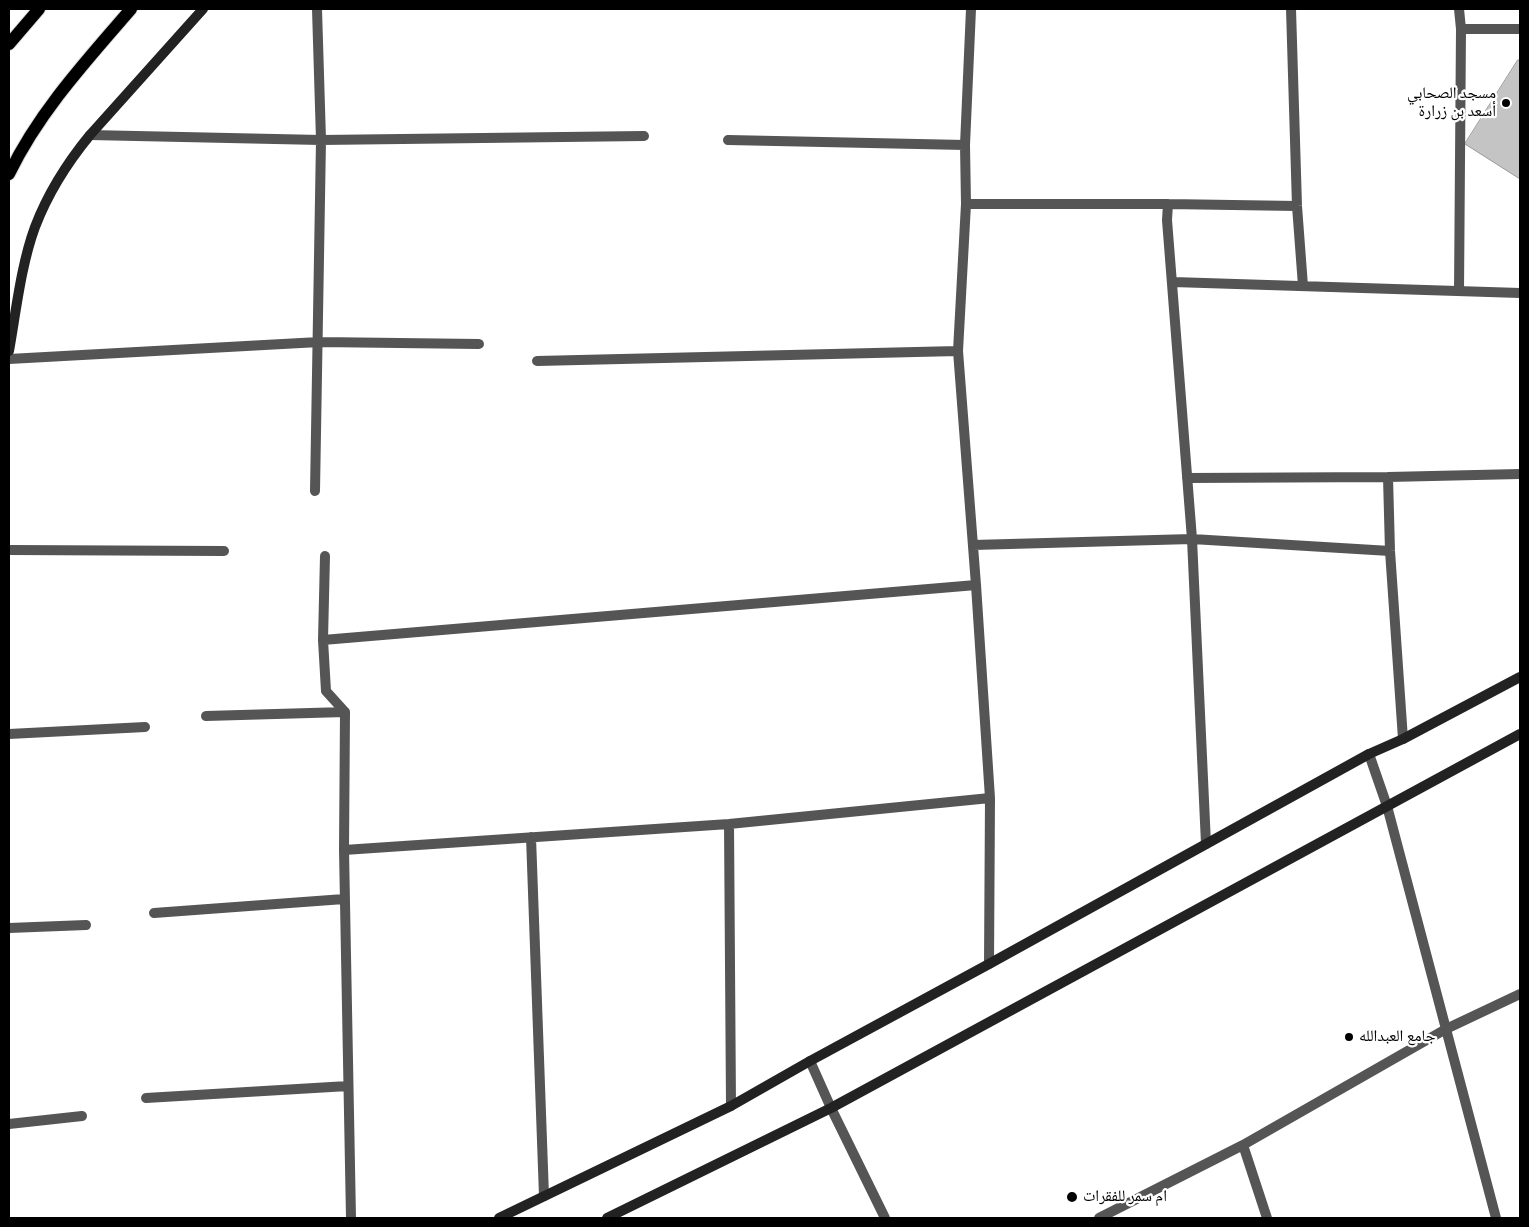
<!DOCTYPE html>
<meta charset="utf-8">
<style>
body{margin:0}
#map{position:relative;width:1529px;height:1227px;overflow:hidden;background:#fff;font-family:"Source Sans 3",sans-serif}
canvas{display:block}
.frame{position:absolute;inset:0;border:10px solid #000;pointer-events:none}
</style>
<div id="map">
<canvas width="1529" height="1227"></canvas>
<div class="frame"></div>
</div>
<script>
const ctx = document.querySelector('canvas').getContext('2d');
ctx.lineJoin = 'round';
function fill(path, color) { ctx.fillStyle = color; ctx.fill(path, 'evenodd'); }
function stroke(path, color, width, dash) { ctx.strokeStyle = color; ctx.lineWidth = width; ctx.lineCap = dash ? 'butt' : 'round'; ctx.setLineDash(dash || []); ctx.stroke(path); }
function label(font, color, halo, rows, align = 'center') {
  ctx.font = font + ' "Source Sans 3","Noto Naskh Arabic",sans-serif'; ctx.lineWidth = 4.5; ctx.setLineDash([]); ctx.textBaseline = 'middle'; ctx.strokeStyle = halo; ctx.fillStyle = color; for (const [text, x, y, turn = 0] of rows) {
    ctx.save(); ctx.translate(x, y); ctx.rotate((+turn || 0) * Math.PI / 180); ctx.textAlign = isNaN(turn) ? turn : align; if (halo) ctx.strokeText(text, 0, 0); ctx.fillText(text, 0, 0); ctx.restore();
  }
}
const building = new Path2D(`
 M1518,60l2,1v118l-55,-35z`);
const street = new Path2D(`
 M971,9l-6,136 1,59 -8,147 18,234 14,213 -1,166
 M1291,9l6,197 6,80
 M1461,29h59
 M90,135l231,5 323,-4
 M728,140l237,5
 M966,204h202l129,2
 M1168,204l-1,16 25,319 14,305
 M1173,282l347,11
 M1459,291l2,-262 -2,-20
 M9,359l310,-17 160,2
 M537,361l421,-10
 M1388,477l2,74 13,188
 M1187,478l201,-1 132,-3
 M315,491l6,-351 -4,-131
 M973,545l219,-6 198,12
 M9,550l215,1
 M325,556l-2,84 3,51 19,21 -1,138 7,368
 M323,640l653,-55
 M206,716l139,-4
 M9,734l136,-7
 M1369,754l18,52 109,412
 M729,824l2,282
 M531,837l13,359
 M344,850l385,-26 261,-26
 M154,913l190,-14
 M9,928l77,-3
 M810,1061l21,47 54,110
 M146,1098l202,-12
 M9,1124l73,-8
 M1243,1145l24,73
 M1099,1218l144,-73 203,-116 74,-35`);
const secondary = new Path2D(`
 M9,351c7,-39 12,-86 26,-124 13,-34 32,-64 55,-92l113,-126
 M499,1218l232,-112 79,-45 179,-97 380,-210 34,-15 117,-62
 M607,1218l224,-110 689,-374`);
const primary = new Path2D(`
 M9,44l30,-35
 M9,174c30,-62 77,-113 122,-165`);
const markers = [
 [1506,103,5,"#000"],
 [1349,1037,5,"#000"],
 [1072,1197,6,"#000"]
];
const poiNames = [
 ["مسجد الصحابي",1496,94,"right"],
 ["أسعد بن زرارة",1496,112,"right"],
 ["جامع العبدالله",1359,1037],
 ["ام سمر للفقرات",1083,1197]
];
fill(building, '#c4c4c4');
stroke(building, '#999', 1);
stroke(primary, '#dbdbdb', 14);
stroke(street, '#555', 10);
stroke(secondary, '#222', 10);
stroke(primary, '#000', 12);
for (const [x, y, r, color] of markers) { const dot = new Path2D(); dot.arc(x, y, r, 0, 2 * Math.PI); ctx.fillStyle = color; ctx.fill(dot); stroke(dot, '#fff', 2); }
label('16px', '#000', '#fff', poiNames, 'left');
</script>
